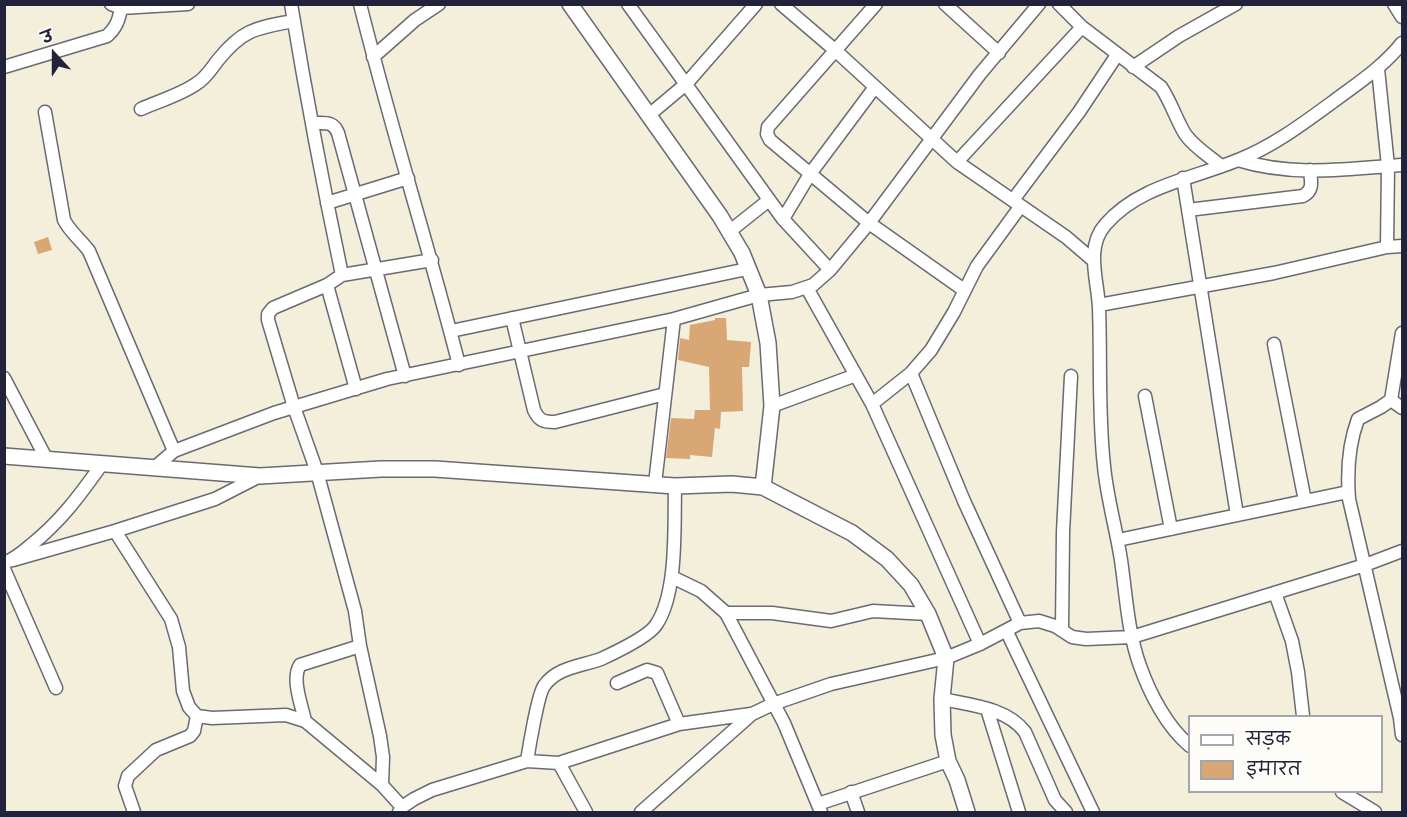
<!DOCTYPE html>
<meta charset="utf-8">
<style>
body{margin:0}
#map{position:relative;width:1407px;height:817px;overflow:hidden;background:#f3efdb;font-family:"Architects Daughter","Playpen Sans Deva",sans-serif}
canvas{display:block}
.frame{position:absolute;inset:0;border:6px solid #22223b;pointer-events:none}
.legend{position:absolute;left:1188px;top:715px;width:195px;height:78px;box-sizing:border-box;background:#fdfcf7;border:2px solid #a5a5ac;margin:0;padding:8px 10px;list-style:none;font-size:18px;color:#22223b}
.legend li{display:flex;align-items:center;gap:12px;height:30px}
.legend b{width:30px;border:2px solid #a5a5ac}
.north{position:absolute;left:24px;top:24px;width:60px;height:60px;-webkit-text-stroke:4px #fdfcf7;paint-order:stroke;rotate:339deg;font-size:16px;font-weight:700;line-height:24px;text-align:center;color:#22223b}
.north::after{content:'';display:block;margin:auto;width:21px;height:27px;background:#22223b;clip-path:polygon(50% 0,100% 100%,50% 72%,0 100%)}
</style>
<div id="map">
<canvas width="1407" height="817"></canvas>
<div class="frame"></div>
<ul class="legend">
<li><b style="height:8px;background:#fff"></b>सड़क</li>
<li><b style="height:16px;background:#d9a676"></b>इमारत</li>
</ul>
<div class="north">उ</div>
</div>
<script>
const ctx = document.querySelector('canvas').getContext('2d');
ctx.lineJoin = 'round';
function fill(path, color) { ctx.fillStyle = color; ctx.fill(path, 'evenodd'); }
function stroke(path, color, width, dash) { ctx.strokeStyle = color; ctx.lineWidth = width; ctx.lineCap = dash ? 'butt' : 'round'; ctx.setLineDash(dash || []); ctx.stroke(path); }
const building = new Path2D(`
 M48,237l4,13 -14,4 -4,-12z
 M715,318h11l1,22 24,2 -2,25h-7l1,44 -22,1 -1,17 -5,-1 -3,29 -22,-2v4l-24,-1 5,-40 23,1 1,-9h15l-1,-43 -31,-7 2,-22 9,2 1,-15 25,-5z`);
const minor = new Path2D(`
 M111,4l10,4 67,-4
 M291,4c15,91 32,181 51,271
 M360,4c30,121 68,240 99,361
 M628,4l155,215 47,51
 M781,4l55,47 121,111 109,75 28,24
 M876,4l-108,123 -1,7 3,6 99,83 95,67
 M945,4l54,49
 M1059,4l23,23 79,60c10,15 15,32 24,47 9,13 24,22 36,32
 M1394,4l8,13
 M373,57l42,-37 24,-16
 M4,67l103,-31c9,-8 12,-16 14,-28
 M1133,67l46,-31 57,-32
 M141,109c18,-8 39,-14 55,-25 10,-6 15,-15 22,-24 25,-31 38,-32 76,-39
 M45,112l19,108c6,12 17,20 25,31l85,200
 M649,115l37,-31 70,-80
 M314,123c11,0 19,-2 24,10l67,243
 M1238,160c54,17 110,9 164,5
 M957,162l125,-135
 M1183,178l54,337
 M1013,200l66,-88 38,-57
 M327,203l81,-25
 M1188,210l115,-14c11,-6 8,-14 7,-26
 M783,219l27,-45 65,-87
 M730,231l39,-31
 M1387,247l15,-1
 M327,285l29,104
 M807,288l65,116 108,240
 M1099,305l175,-32 113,-26 1,-81 -10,-97
 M512,318l22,92c5,11 10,12 21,12l110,-28
 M451,331l296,-62
 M1402,333l-11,67 -10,7 -23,12c-9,24 -11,54 -9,80l51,219 2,17
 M1274,344l31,157
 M911,373l53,128 56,122
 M4,378l43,82
 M1145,396l26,133
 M1391,400l11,8
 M872,404l39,-31 20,-23 23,-38 23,-46 43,-59
 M772,406l84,-31
 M154,468l20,-17 100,-38 113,-34 287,-60 85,-24 33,-3 21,-7 17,-15 39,-47 111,-149 59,-70
 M655,484l19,-165
 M115,531l56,88 8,28 4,44 6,16 8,9 15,2 74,-3 19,6 77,64 20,22
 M1118,540l230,-48
 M13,560l102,-29 100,-32 45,-23
 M4,563c11,-4 19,-11 27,-18 30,-24 49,-50 71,-81
 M4,569l52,119
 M672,577l29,14 25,22h46l59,8 42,-10 55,3
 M1275,593l17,48 6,31 5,44
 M726,613l58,110 37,89
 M1062,630l1,-98 8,-156
 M1007,632l86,180
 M617,683l30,-13 10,3 22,51
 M942,699c29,6 65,9 83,33l30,68 11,12
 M987,709l32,103
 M305,721c-3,-15 -14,-42 -5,-56l60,-19
 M1190,746c-23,-19 -40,-52 -50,-80 -12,-33 -14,-71 -19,-106 -5,-32 -14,-62 -17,-94 -6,-52 -3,-106 -5,-158 -1,-27 -14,-60 6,-83 33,-39 87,-46 133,-65 34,-13 66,-37 96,-59 24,-18 49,-34 68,-58
 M527,761c2,-13 11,-67 17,-75 13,-19 38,-20 57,-27 13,-6 47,-22 55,-34 22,-32 18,-100 19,-139
 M559,763l27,49
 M382,785l1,-28 -3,-21 -20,-90 -5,-35 -38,-139 -23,-65 -26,-87v-6l5,-6 54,-23 15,-10 90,-15
 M851,792l7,20
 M1342,792l33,20
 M818,804l130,-43
 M134,812l-9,-26 3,-10 28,-26 34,-14 4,-5 3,-15
 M399,812l3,-5 12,-8 18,-9 95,-29 32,2 120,-39 72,-10
 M641,812l111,-98 21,-10 58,-20 115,-26 34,-14 40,-21 19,-2 16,5 17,11 14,2 46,-2 233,-72 37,-14`);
const tertiary = new Path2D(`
 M570,4l150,212 22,37 17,42 9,48 4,63 -9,81
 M4,456l256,20 121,-7h54l240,17 57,-2 31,3 89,46 35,26 24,26 17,29 18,44 -4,41 1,36 5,26 9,19 10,32`);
fill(building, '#d9a676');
stroke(minor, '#6b6a73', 15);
stroke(tertiary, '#6b6a73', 18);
stroke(minor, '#fff', 12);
stroke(tertiary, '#fff', 15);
</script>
